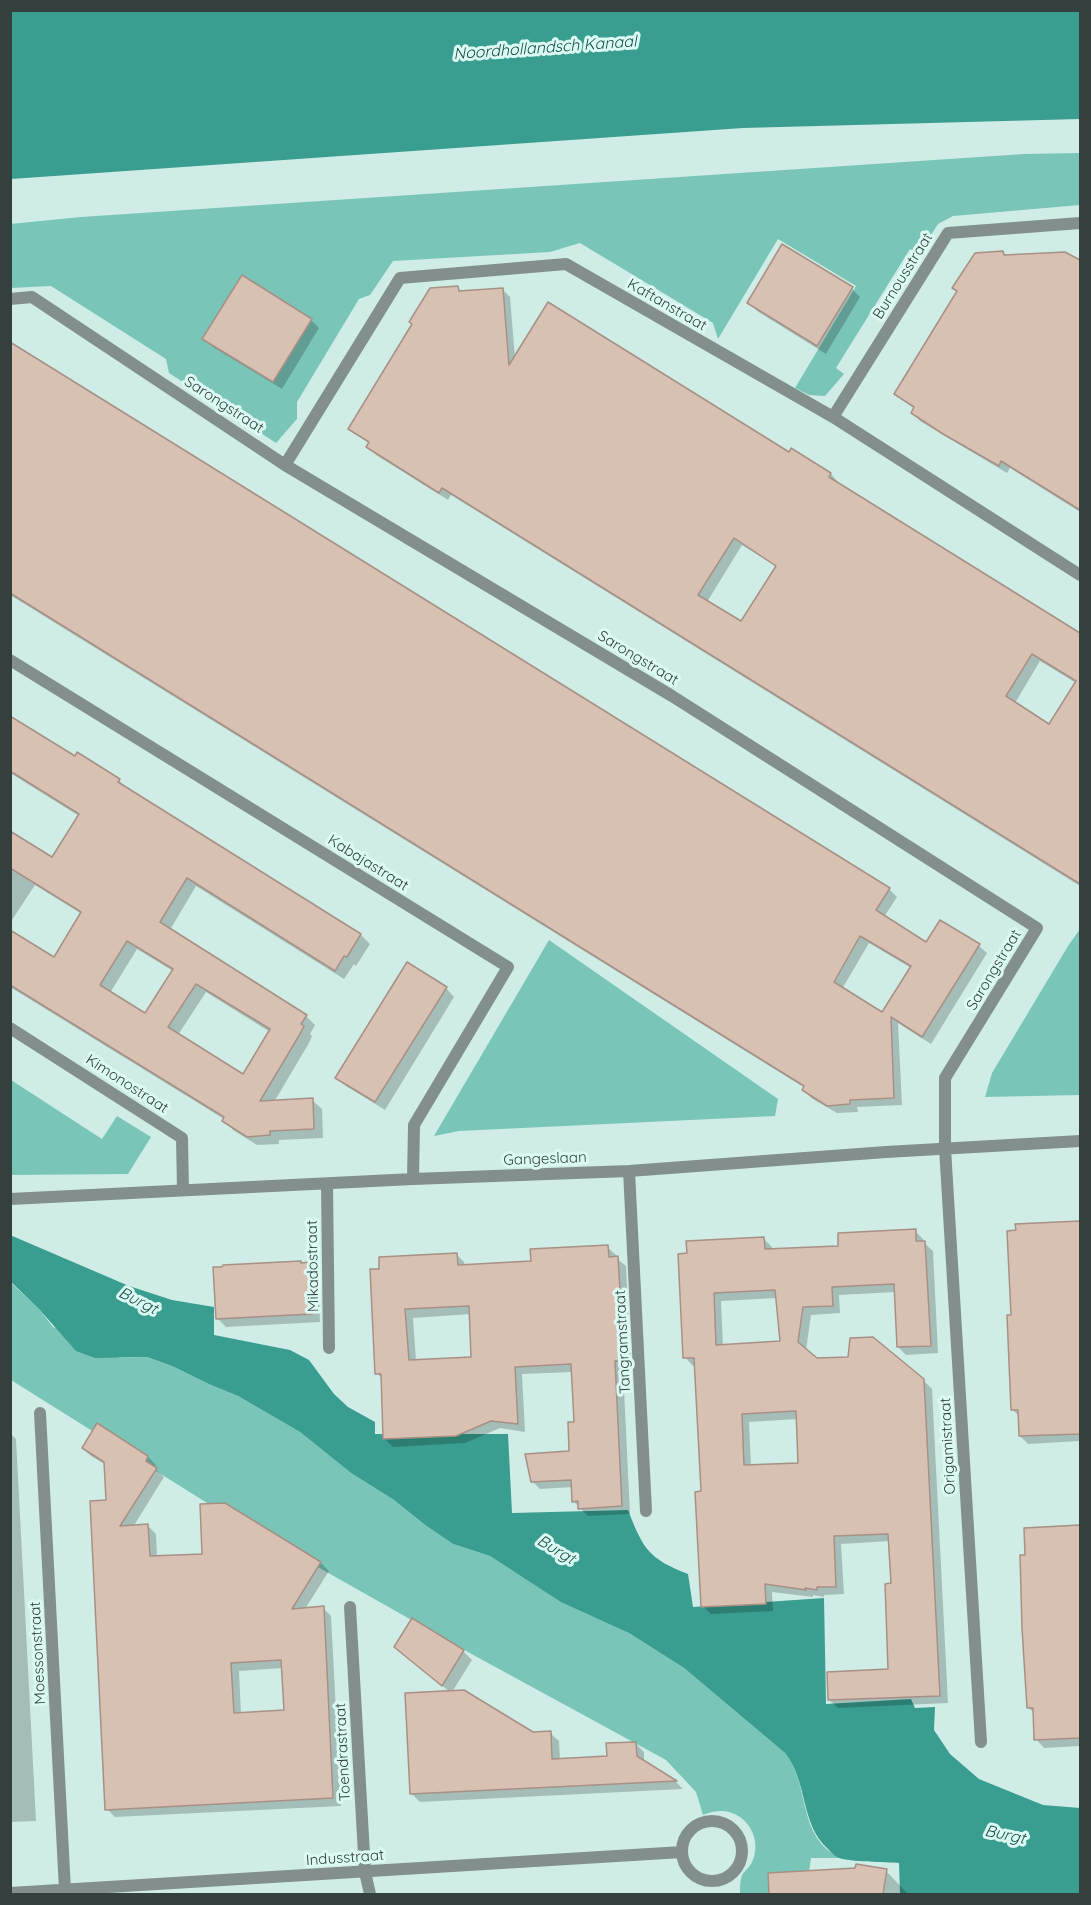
<!DOCTYPE html>
<style>
body{margin:0}
#map{position:relative;width:1091px;height:1905px;overflow:hidden;background:#cfede6;font-family:Quicksand,sans-serif}
canvas{display:block}
.frame{position:absolute;inset:0;border:12px solid #34403d;pointer-events:none}
</style>
<div id="map">
<canvas width="1091" height="1905"></canvas>
<div class="frame"></div>
</div>
<script>
const ctx = document.querySelector('canvas').getContext('2d');
ctx.lineJoin = 'round';
function fill(path, color) { ctx.fillStyle = color; ctx.fill(path, 'evenodd'); }
function stroke(path, color, width, dash) { ctx.strokeStyle = color; ctx.lineWidth = width; ctx.lineCap = dash ? 'butt' : 'round'; ctx.setLineDash(dash || []); ctx.stroke(path); }
function label(font, color, halo, rows, align = 'center') {
  ctx.font = font + ' Quicksand,sans-serif'; ctx.lineWidth = 6; ctx.setLineDash([]); ctx.textBaseline = 'middle'; ctx.strokeStyle = halo; ctx.fillStyle = color; for (const [text, x, y, turn = 0] of rows) {
    ctx.save(); ctx.translate(x, y); ctx.rotate((+turn || 0) * Math.PI / 180); ctx.textAlign = isNaN(turn) ? turn : align; if (halo) ctx.strokeText(text, 0, 0); ctx.fillText(text, 0, 0); ctx.restore();
  }
}
const green = new Path2D(`
 M1080,153v52l-127,11 -15,8 -19,30 -9,-5 -74,119 8,6 -19,22 -16,-1 -14,-7 61,-102 -78,-47 -60,100 -5,-16 -133,-80 -30,9 -157,9 -23,34 -11,4 -62,103v17l-21,24 -107,-70 -3,-14 -115,-73 -40,2 -1,-64 71,-7 943,-63z
 M1080,929v166l-95,2 7,-24 76,-127z
 M549,940l229,159 -3,17 -316,15 -25,5z
 M11,1080l91,59 15,-23 34,21 -23,37 -117,1z
 M10,1282l29,27 14,18 67,31 27,-1 25,9 39,19 27,11 62,36 51,41 43,27 31,25 28,19 37,12 30,19 109,58 55,35 101,85c21,26 15,63 35,89 4,6 12,11 18,16h-27l-5,36h-66c0,-5 0,-14 2,-19 2,-4 7,-7 9,-11 9,-16 4,-36 -11,-47 -12,-8 -24,-7 -37,-2l-7,-23 -30,-32 -189,-103 -246,-139 -220,-138z`);
const water = new Path2D(`
 M11,10l1069,1v108l-337,9 -732,51z
 M10,1235l119,51 43,14 42,7v28l76,15 19,10 25,34 14,13 27,15v12h133l4,79 116,-3c15,39 21,49 60,64l5,33 131,-9 2,106 85,-5 4,9 20,-1 -1,23 16,24 29,25 64,26 37,3v86h-180l-1,-31c-14,-1 -49,-1 -60,-5 -4,-1 -8,-6 -11,-9 -28,-25 -20,-68 -43,-96l-101,-85 -55,-35 -68,-31 -71,-46 -37,-12 -28,-19 -31,-25 -43,-27 -51,-41 -62,-36 -27,-11 -39,-19 -25,-9 -52,1 -19,-7 -37,-42 -28,-27z`);
const shadow = new Path2D(`
 M1003,252l4,5 58,-4 15,8v251l-70,-44 -3,5 -87,-52 -7,-8 2,-4 -19,-15 62,-102 -4,-4z
 M458,288l4,4 40,-3 8,8 5,61 274,96 3,-4 39,24 7,8v2l242,151v251l-629,-391 -3,5 -72,-45 -8,-8 2,-3 -20,-15zM742,545l35,22 -35,56 -35,-21zM1040,661l36,22 -26,43 -35,-23z
 M852,289l8,8 -34,57 -69,-43 -8,-9z
 M311,320l8,8 -37,61 -69,-42 -9,-9z
 M10,344l879,545 8,8 -13,20 42,27 53,2 8,7 -56,91 -33,-21 4,82 -45,2 1,5 -21,1 -26,-15 -7,-8 1,-2 -795,-493zM869,943l42,25 -28,46 -41,-25z
 M10,717l66,41 43,22 8,10 234,145 9,9 -14,22 -2,-2 -10,15 -148,-93 -26,44 136,86 9,9 -5,9 2,2 -3,7 -35,59 38,-2 10,9 1,29 -44,2v4l-22,1 -24,-15 -9,-11 -214,-132v-56l45,28 27,-45 -47,-29 -25,38v-90l42,26 27,-43 -69,-43zM137,949l36,22 -27,44 -36,-22zM206,992l64,40 -26,45 -66,-42z
 M446,988l8,9 -69,113 -39,-24 -9,-8z
 M1080,1222v219l-52,3 -8,-8 -1,-20 -6,-6 -1,-94 5,-90z
 M915,1231l8,8 1,4 9,8 5,102 -32,2 -8,-8 -2,-55 -57,3 1,18 -29,2 -5,35 11,10 106,20 9,9 16,314 -110,5 -9,-8 61,-29 2,-86 -2,-44 -49,3 3,50 -20,1v2l-11,-2v2l-41,-5 1,19 -62,3 -8,-8v-113l-7,-128 -3,1 -8,-9 -6,-102 85,-16 8,8v3l68,-3zM777,1298l4,44 -58,4 -2,-45zM798,1419l2,45 -49,2 -2,-44z
 M607,1247l9,8v3l10,8 5,103h-8l7,145 -42,2 -15,-15v-14l-33,2 -8,-8 39,-28 4,-30 -2,-51 -51,2 3,58 -25,-4 -35,15 -72,4 -8,-8 -3,-60 -5,-6 -6,-102 85,-17 8,8 1,4 67,-3zM471,1314l1,44 -56,3 -3,-43z
 M302,1264h7l9,9 2,49 -94,5 -9,-9z
 M10,1433l6,6 20,382 -26,1z
 M83,1448l65,9 8,8 -2,3 10,9 -31,50 15,-1 8,8 1,24 47,-3 21,-50 96,58 8,8 -24,38 18,-1 8,8 10,190 -226,11 -8,-8 1,-307 -2,-37 -15,-9zM283,1668l3,44 -45,2 -2,-43z
 M1080,1527v219l-36,2 -8,-9 -1,-25 -7,-7 -3,-178z
 M463,1651l9,9 -20,32 81,42 17,-1 9,8 1,19 48,-3 27,-14 9,9v11l32,19 7,7 -263,13 -8,-8 38,-102 -45,-37z
 M886,1871l22,23h-100l4,-22z`);
const building = new Path2D(`
 M782,244l71,43 -36,59 -70,-43z
 M1003,251l1,4 61,-3 15,8v250l-79,-49 -2,5 -56,-32 -32,-21 3,-6 -20,-13 63,-103 -5,-3 23,-35z
 M242,275l70,44 -39,63 -71,-43z
 M458,286l1,5 44,-3 6,77 39,-63 241,150 2,-4 40,25 -2,4 251,156v251l-638,-396 -3,5 -73,-46 3,-5 -21,-13 64,-105 -3,-2 21,-34zM734,538l42,28 -35,55 -43,-26zM1032,654l44,27 -27,43 -43,-28z
 M10,342l880,546 -14,22 50,32 14,-22 40,24 -58,93 -31,-20 3,81 -44,2v4l-23,2 -25,-16 2,-4 -794,-493zM860,936l51,30 -29,46 -48,-30z
 M10,716l65,40 2,-4 43,27 -2,3 243,152 -14,23 -3,-1 -9,15 -148,-93 -27,44 147,93 -6,9 3,2 -4,8 -40,67 53,-3 1,31 -44,2v4l-23,2 -25,-16 2,-4 -214,-132v-55l44,27 27,-45 -71,-44v-37l42,26 27,-43 -69,-43zM127,941l46,28 -28,44 -45,-28zM196,984l74,45 -27,45 -75,-47z
 M407,962l40,25 -72,115 -40,-24z
 M1080,1221v213l-61,2 -1,-26h-7l-4,-95h4l-4,-84 9,-1 -1,-6z
 M916,1229v12h9l6,105 -34,1 -3,-63 -62,3 1,19 -30,1 -5,35 19,16 31,-1 2,-19 23,-1 51,42 16,317 -112,4 -1,-28 61,-3 -3,-85 6,-1 -3,-49 -54,2 2,51h-19v3l-12,-2 1,2 -41,-6 1,20 -65,3 -6,-115 6,-1 -7,-133h-11l-5,-104 9,-1 -1,-12 78,-4 1,12 73,-3v-13zM775,1290l5,51 -64,4 -2,-52zM796,1411l2,52 -54,2 -2,-51z
 M608,1245l1,12 9,-1 6,105h-9l7,145 -44,3v-8l-6,1 -1,-22 -40,2 -6,-28 44,-3 -1,-29h6l-3,-58 -56,3 3,57 -27,-3 -35,15 -73,3 -2,-65h-6l-5,-105h9v-12l78,-4 1,12 73,-4 -1,-12zM469,1306l2,51 -62,3 -4,-51z
 M301,1261v2l9,-1 2,52 -96,5 -3,-52h9l1,-2z
 M97,1423l51,33 -2,5 11,7 -37,58 28,-2 2,32 52,-2 -2,-50 25,-1 96,59 -29,47 32,-3 9,192 -228,12 -15,-309 16,-1 -2,-38 -22,-14zM281,1660l3,50 -50,3 -3,-50z
 M1080,1525v213l-46,2 -1,-32h-6l-5,-80 -2,-73h5l-1,-27z
 M412,1618l52,32 -22,36 -48,-39z
 M464,1690l69,42 18,-1 1,28 55,-3 -1,-13 30,-1 1,14 40,25 -267,13 -5,-101z
 M856,1864l31,5 -4,25h-114l-1,-21 87,-5z`);
const minor = new Path2D(`
 M10,299l22,-2 253,168 387,231 365,232 -92,150v70l36,594
 M833,417l115,-184 132,-10
 M285,465l115,-187 166,-14 267,153 247,158
 M10,660l498,307 -94,158 -1,54
 M10,1028l172,110 1,52
 M629,1171l17,340
 M327,1184l2,164
 M10,1199l403,-20 216,-8 257,-19 194,-11
 M40,1413l25,477
 M350,1607l15,265 5,22
 M682 1851a30 30 0 1 1 60 0a30 30 0 1 1-60 0Z
 M10,1893l672,-41`);
const streetNames = [
 ["Burnousstraat",903,276,-58],
 ["Kaftanstraat",667,305,30],
 ["Sarongstraat",224,405,33],
 ["Sarongstraat",638,658,31],
 ["Kabajastraat",368,863,32],
 ["Sarongstraat",994,970,-59],
 ["Kimonostraat",127,1084,33],
 ["Gangeslaan",545,1159,-2],
 ["Mikadostraat",313,1266,-91],
 ["Tangramstraat",623,1342,-93],
 ["Origamistraat",948,1446,-93],
 ["Moessonstraat",38,1653,-93],
 ["Toendrastraat",343,1752,-93],
 ["Indusstraat",345,1858,-4]
];
const waterNames = [
 ["Noordhollandsch Kanaal",545,48,-4],
 ["Burgt",138,1301,27],
 ["Burgt",556,1550,31],
 ["Burgt",1005,1835,12]
];
fill(green, '#79c6b8');
fill(water, '#399e8f');
fill(shadow, '#0003');
fill(building, '#d8c0b3');
stroke(building, '#a79084', 1.5);
stroke(minor, '#838f8d', 12);
label('15px', '#34403d', '#dcfaf4', streetNames);
label('italic 16px', '#134d45', '#dcfaf4', waterNames);
</script>
